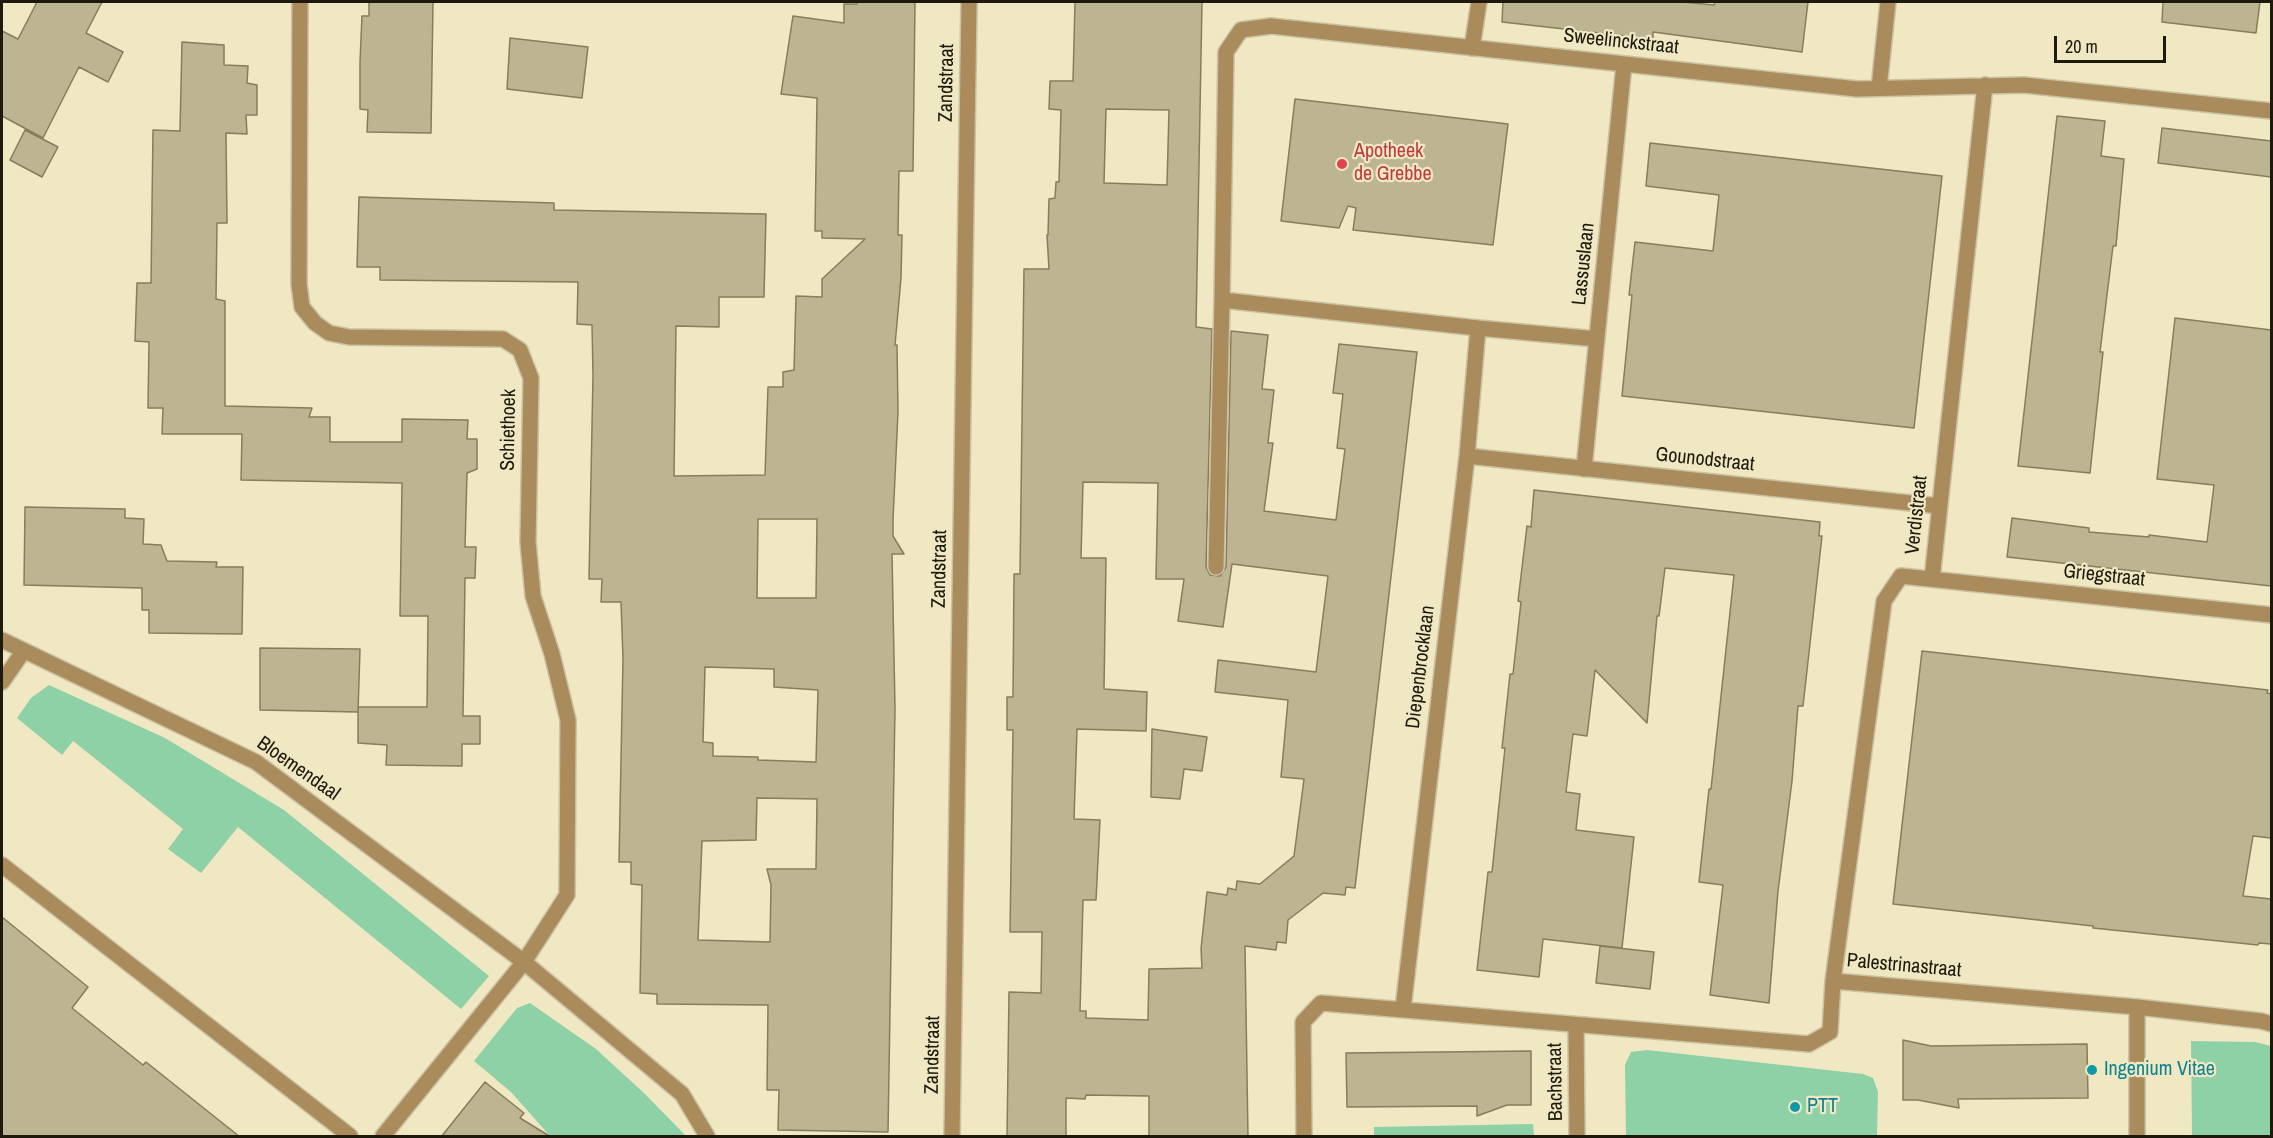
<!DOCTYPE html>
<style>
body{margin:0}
#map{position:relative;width:2273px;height:1138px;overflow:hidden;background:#f0e7c3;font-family:"Archivo Narrow",sans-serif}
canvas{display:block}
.frame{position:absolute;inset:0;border:3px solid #1d190c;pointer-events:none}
.scale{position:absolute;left:2054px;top:36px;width:112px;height:27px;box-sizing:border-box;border:3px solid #1d190c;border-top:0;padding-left:8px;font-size:18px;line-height:21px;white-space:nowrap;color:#1d190c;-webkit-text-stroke:4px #f0e7c3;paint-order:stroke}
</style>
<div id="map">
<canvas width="2273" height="1138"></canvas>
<div class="frame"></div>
<div class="scale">20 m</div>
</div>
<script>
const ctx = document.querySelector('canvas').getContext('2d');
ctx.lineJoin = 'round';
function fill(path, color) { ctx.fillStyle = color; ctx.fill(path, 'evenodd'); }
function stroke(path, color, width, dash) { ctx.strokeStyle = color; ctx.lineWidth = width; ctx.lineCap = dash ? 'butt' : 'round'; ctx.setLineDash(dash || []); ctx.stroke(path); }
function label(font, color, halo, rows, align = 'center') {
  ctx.font = font + ' "Archivo Narrow",sans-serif'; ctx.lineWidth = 4.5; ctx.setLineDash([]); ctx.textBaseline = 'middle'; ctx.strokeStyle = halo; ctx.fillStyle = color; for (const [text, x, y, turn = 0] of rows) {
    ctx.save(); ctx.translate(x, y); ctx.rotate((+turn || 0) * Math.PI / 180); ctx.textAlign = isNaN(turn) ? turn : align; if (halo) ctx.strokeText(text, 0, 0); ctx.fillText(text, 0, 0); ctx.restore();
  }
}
const green = new Path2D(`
 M49,685l116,53 119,72 205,166 -28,33 -223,-182 -37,46 -33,-24 15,-20 -110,-88 -11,14 -45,-37 14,-20z
 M530,1003l66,46 49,45 41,42h-136l-39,-44 -37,-31 43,-53z
 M2191,1041l64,1 16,4v90h-79z
 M1647,1050l216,24 10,4 5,14 -1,44h-251l-1,-71 6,-13z
 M1533,1124l1,12h-160v-9z`);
const building = new Path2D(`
 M37,2h65l-16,31 37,19 -15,30 -29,-15 -36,71 -41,-22v-85l16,8z
 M369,2h64l-2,131 -64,-1 1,-22 -8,-1v-47l2,-46h7z
 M857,2h58l-2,169h-14l-1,64h4l-1,43 -6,67h2l1,67 -5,108v16l11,18h-12l3,154 -7,424 -110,-2 1,-40h-12l1,-85 -111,-1v-10l-17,-1 2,-108 -11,-1v-22h-12l4,-204 -2,-56h-20l1,-23h-13l4,-204 -1,-50 -15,-1 1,-42 -198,-2v-13h-23l2,-70 195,6v7l212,4 -2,83h-45v30l-43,-1 -2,150 91,-1 3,-88h15v-15l11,-2 2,-74 26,1v-18l43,-40 -43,-1v-7h-7l2,-133 -36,-4 12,-78 51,7v-19h13zM758,519h59l-1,79h-59zM705,667l69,2v18l44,3 -2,72 -58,-2v-3l-45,-1v-13l-10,-1zM757,798l60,1 -1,70h-49l4,16 -1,57 -72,-2 4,-99 54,-1z
 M1075,2h127l-6,325 16,2 -6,238 4,8 10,1 6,-9 5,-236 37,4 -6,54 12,1 -6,53h5l-9,68 72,9 9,-71 -8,-1 6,-54 -10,-1 6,-49 78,8 -62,536 -9,-1 -1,8 -22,-2 -35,27 -2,23 -9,-1 -1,8 -31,-4 3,191h-99v-41l-63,-1 -1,4 -19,-1v39h-59l2,-145 32,1 1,-61h-32l3,-202h-6v-33h6l1,-123h6l4,-305h25l-2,-34h1l1,-36 6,-1 1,-16h3l2,-72 -12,-1 1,-28h23zM1106,109l63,1 -2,75 -63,-2zM1083,482l75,1 -2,96h28l-6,42 45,6 9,-63 96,12 -12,96 -98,-12 -3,32 73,8 -7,77 23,2 -10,77 -34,28 -23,-3 -1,9 -8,-2 -1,7 -20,-3 -6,57 1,19 -53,1 -1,51 -62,-2v-7h-6l3,-111h13l4,-80 -26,-1 3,-90 69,2 1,-39 -43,-3 2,-131h-25z
 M1503,2h180l31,3 1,-3h93l-6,50 -149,-20v7l-151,-17z
 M2163,2h97l-4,31 -94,-11z
 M510,38l78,9 -6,51 -75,-9z
 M182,42l42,3v20l24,1 -1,17 10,2v30h-11l1,19 -21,-1 1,90h-10l-1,76 9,2v105l87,2 -3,9h21v25h72v-23l66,1 -1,19h10v30l-10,4 -2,74h11l-1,31h-10l-2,138h17v28h-18v22l-76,-1 1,-20 -29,-2v-36h69l1,-91h-28l2,-133 -161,-3 1,-46h-80l1,-26h-15l1,-66 -14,-1 2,-58h14l2,-153 27,1z
 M1295,99l213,25 -15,121 -140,-15 3,-22 -8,-2 -9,22 -58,-7z
 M2057,116l48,5 -4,35 23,3 -8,87h-3l-13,106h3l-13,121 -72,-7z
 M2162,128l109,13v36l-113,-14z
 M25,130l33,17 -16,30 -32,-17z
 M1650,143l292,33 -28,252 -292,-32 10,-101h-3l6,-53 78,9 6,-56 -73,-9z
 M2175,318l96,12v256l-264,-29 5,-39 77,10v4l60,5v-2l58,7 7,-57 -57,-6z
 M1534,490l286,32 -1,14h3l-19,170h-5l-6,75 -14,110 -9,112 -59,-8 13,-110 -24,-3 10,-93h2l23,-214 -69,-7 -6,48h-2l-10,107 -52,-53 -8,66 -14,-2 -7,58 14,2 -4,36 58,7 -12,111 -79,-9 -4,38 -62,-7 11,-98h4l13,-124h-3l8,-74h3l8,-72 -3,-1 9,-75 4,1z
 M25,507l100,2v9l19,1 -1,25 18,1 6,16 50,1 -1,5h27l-1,67 -93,-1v-23h-7v-22l-118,-3z
 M260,648l100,1 -2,63 -98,-2z
 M1922,651l346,39 -1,3 4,1v144l-18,-2 -10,60 28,3v45l-12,-1 -1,2 -165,-17v-2l-200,-22z
 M1152,729l55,8 -5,34 -18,-2 -4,30 -29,-2z
 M2,917l86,70 -16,21 71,57 3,-3 94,75h-238z
 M1600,946l54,6 -4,37 -54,-6z
 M1903,1040l28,6 156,-2 1,54 -130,1 1,9 -41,-8h-15z
 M1531,1051v54h-24l-30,11v-10l-130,1 -1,-54z
 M485,1082l39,31 -4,5 31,19h-110z`);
const minor = new Path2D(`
 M300,2l-1,282 3,23 13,16 14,10 20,4 154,2 17,11 11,28 -3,164 5,54 19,58 16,66 -1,175 -43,67 -141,174
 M1472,48l7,-46
 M1879,88l9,-86
 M1222,300l4,-248 15,-22 30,-4 586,63 167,-4 248,26
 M1478,328l119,11
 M1467,456l472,50
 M1584,469l40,-405
 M1216,567l6,-267 256,28 -11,128 -64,553
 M1932,579l53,-494
 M2,640l254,122 268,200 158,132 25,42
 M2,682l21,-30
 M2,865l348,271
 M1833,981l304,26 124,14 11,3
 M2137,1007v129
 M1576,1026l1,110
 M952,1136l17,-1134
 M1304,1136l-1,-114 18,-19 488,41 21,-12 3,-51 51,-380 17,-25 371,39`);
const markers = [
 [1342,164,6,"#e0444e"],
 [2092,1070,6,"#0f9aa8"],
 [1795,1107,6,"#0f9aa8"]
];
const streetNames = [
 ["Sweelinckstraat",1621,42,6],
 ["Zandstraat",947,83,-89],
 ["Lassuslaan",1584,264,-84],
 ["Schiethoek",509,430,-89],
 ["Gounodstraat",1705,460,6],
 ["Verdistraat",1917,515,-84],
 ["Zandstraat",940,569,-89],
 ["Griegstraat",2104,576,6],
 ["Diepenbrocklaan",1421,667,-83],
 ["Bloemendaal",298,769,35],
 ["Palestrinastraat",1904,966,5],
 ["Zandstraat",933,1055,-89],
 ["Bachstraat",1556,1082,-91]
];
const healthNames = [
 ["Apotheek",1354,152],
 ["de Grebbe",1354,175]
];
const cultureNames = [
 ["Ingenium Vitae",2104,1070],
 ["PTT",1807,1107]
];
fill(green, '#8fd1a7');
fill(building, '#bdb492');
stroke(building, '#857d5c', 1.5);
stroke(minor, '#cac2a2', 18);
stroke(minor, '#aa8b5c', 15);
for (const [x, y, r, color] of markers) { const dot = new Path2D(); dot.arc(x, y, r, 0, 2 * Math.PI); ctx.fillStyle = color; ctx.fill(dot); stroke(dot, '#f0e7c3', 2); }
label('20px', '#1d190c', '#f0e7c3', streetNames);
label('20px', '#be3a42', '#f0e7c3', healthNames, 'left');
label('20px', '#0d838f', '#f0e7c3', cultureNames, 'left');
</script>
